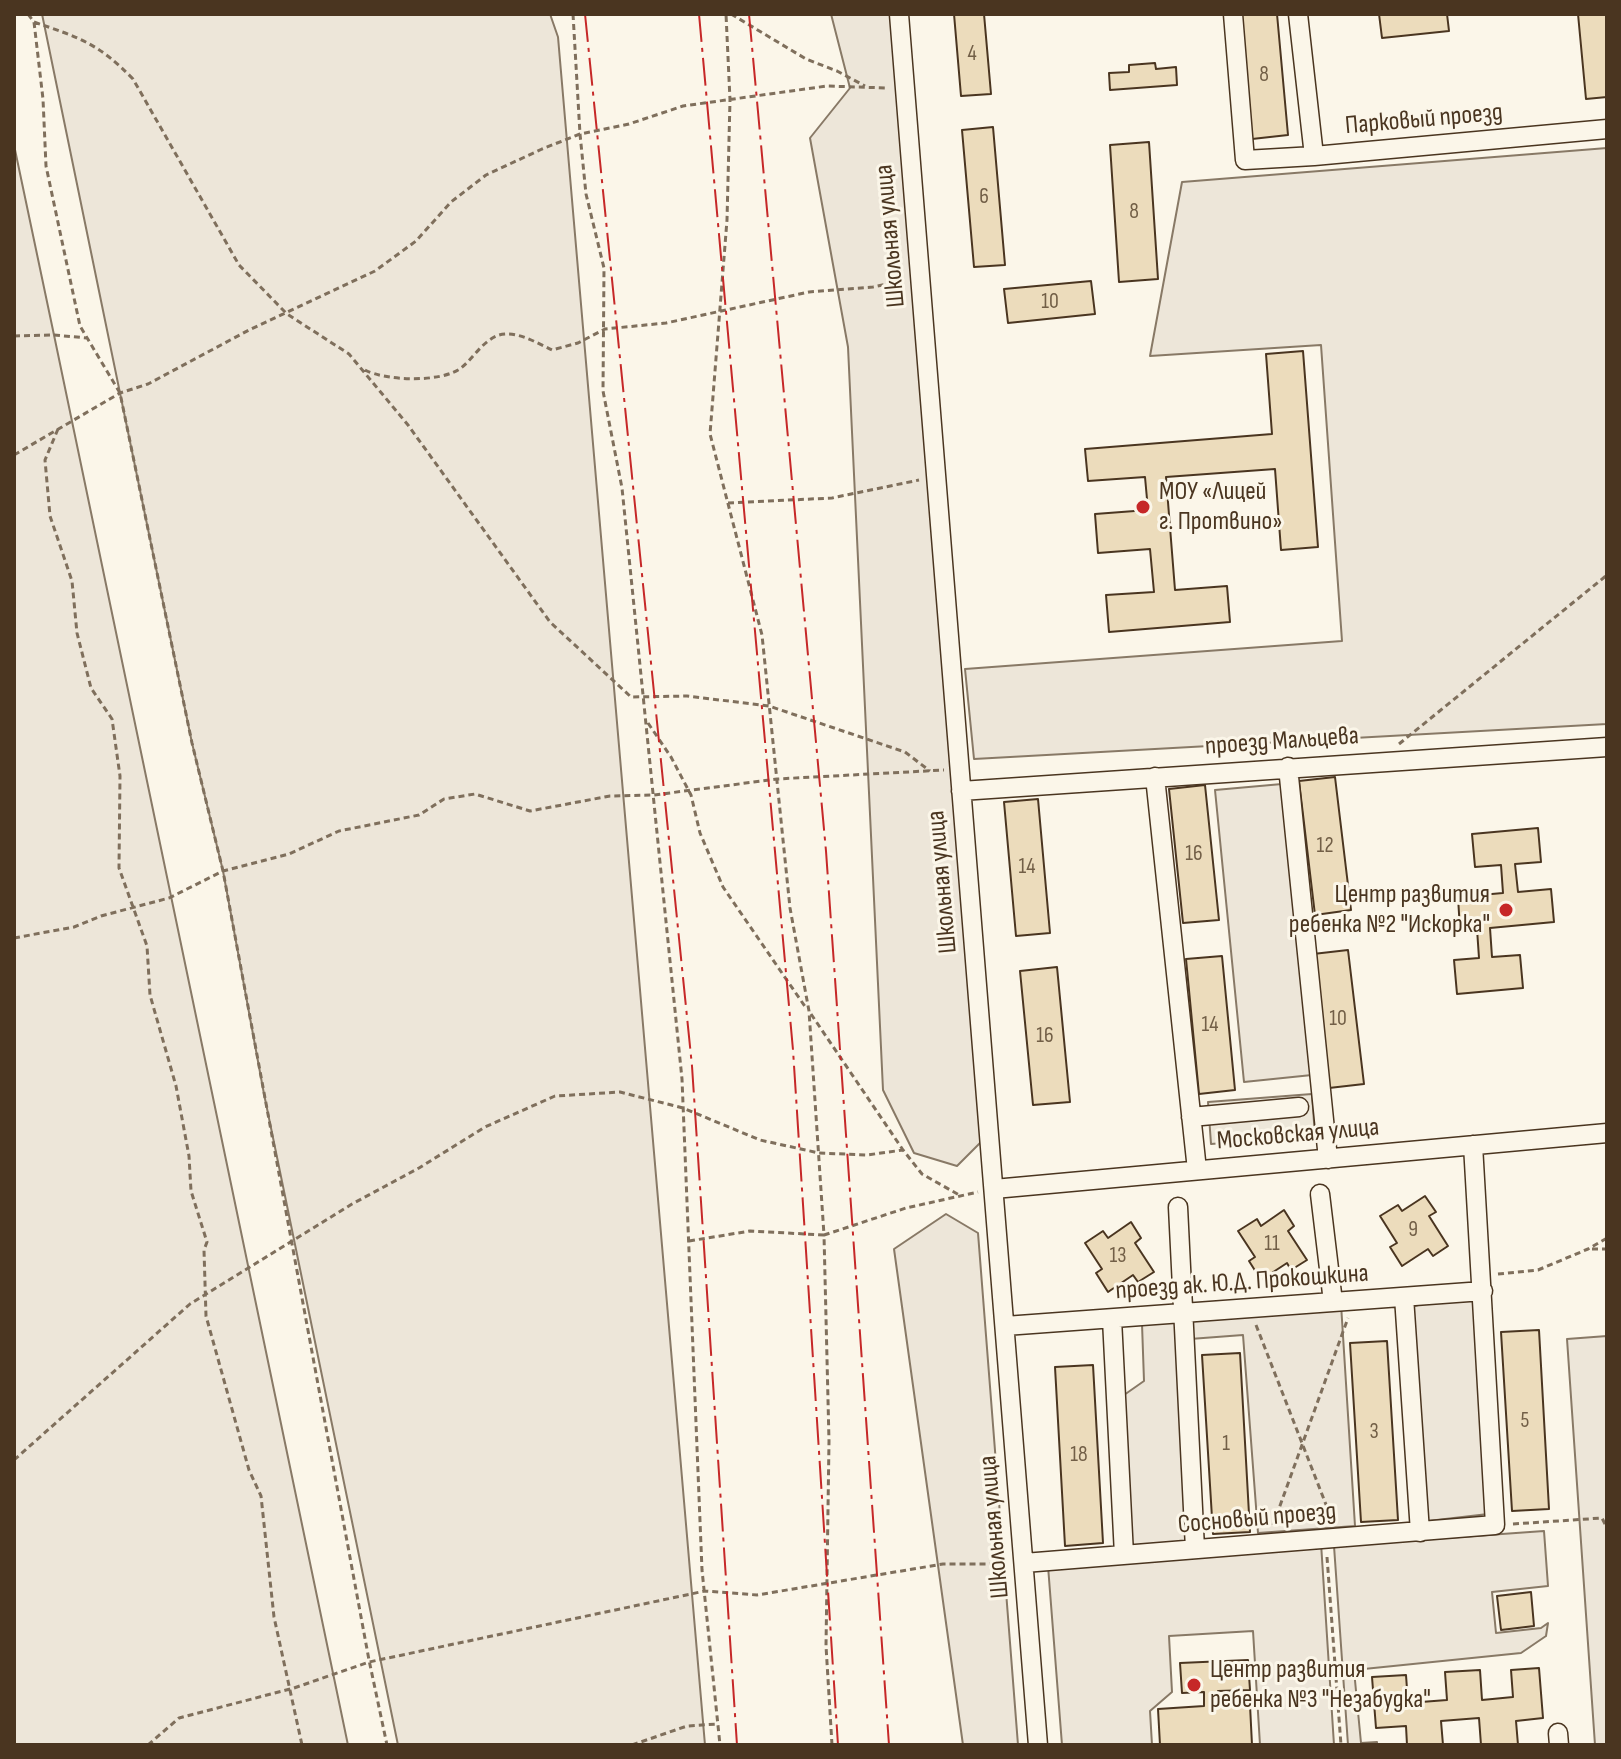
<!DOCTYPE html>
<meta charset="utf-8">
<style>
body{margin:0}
#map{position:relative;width:1621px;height:1759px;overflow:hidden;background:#fbf6e9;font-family:"Sofia Sans Condensed",sans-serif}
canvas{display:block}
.frame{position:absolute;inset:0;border:16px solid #4a3520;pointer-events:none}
</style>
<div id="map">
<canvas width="1621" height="1759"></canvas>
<div class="frame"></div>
</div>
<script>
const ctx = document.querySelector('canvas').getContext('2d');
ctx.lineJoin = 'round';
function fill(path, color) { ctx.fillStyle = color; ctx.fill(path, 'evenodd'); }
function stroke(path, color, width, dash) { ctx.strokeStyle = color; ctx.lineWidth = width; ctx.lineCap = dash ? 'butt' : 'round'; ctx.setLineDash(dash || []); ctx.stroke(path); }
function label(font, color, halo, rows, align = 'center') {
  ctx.font = font + ' "Sofia Sans Condensed",sans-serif'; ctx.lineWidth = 6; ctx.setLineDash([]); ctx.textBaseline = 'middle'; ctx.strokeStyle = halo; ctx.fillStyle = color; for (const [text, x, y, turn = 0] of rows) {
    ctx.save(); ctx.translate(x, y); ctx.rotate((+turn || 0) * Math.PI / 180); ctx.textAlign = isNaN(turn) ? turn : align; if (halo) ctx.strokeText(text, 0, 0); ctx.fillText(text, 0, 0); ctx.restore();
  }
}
const green = new Path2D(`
 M42,14h508l8,23 147,1708h-307l-134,-651 -41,-223 -31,-128z
 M831,14h61l97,1120 -32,32 -43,-13 -31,-63 -35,-743 -38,-209 40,-50z
 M14,145l40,190 294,1410h-334z
 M1607,148v576l-633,35 -9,-90 377,-28 -21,-296 -171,11 32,-174z
 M1282,784l30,291 -68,7 -29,-292z
 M946,1214l32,19 40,512h-55l-69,-496z
 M1476,1297l12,217 -60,7 -17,-214 26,-7z
 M1341,1304l14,222 -97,7 -15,-198 -53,4 -1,-24z
 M1177,1322l12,221 -58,6 -7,-154 20,-14 -2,-57z
 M1607,1336v409h-12l-28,-406z
 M1544,1531l4,55 -56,6 4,41 45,-5 7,-5 -2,13 -25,17 -167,17 7,73 16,-1v3h-29l-14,-199z
 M1321,1543l13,202h-74l-7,-114 -84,5 3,56 -22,19 2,34h-90l-14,-179z`);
const parking = new Path2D(`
 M1312,1094l3,42 -104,8 -3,-42z`);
const building = new Path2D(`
 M954,14h30l7,80 -30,2z
 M1241,14h36l11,121 -36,4z
 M1379,14h68l2,17 -67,7z
 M1578,14h29v83l-21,2z
 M1155,63l1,6 20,-2 1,18 -67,5 -1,-17 20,-1v-7z
 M993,127l12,138 -31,2 -12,-137z
 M1149,142l9,137 -39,3 -9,-137z
 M1091,281l4,33 -87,9 -4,-34z
 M1303,351l15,196 -37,3 -6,-81 -109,8 9,113 52,-4 3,36 -121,10 -3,-37 48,-3 -4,-43 -52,4 -3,-39 53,-4 -3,-33 -57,4 -3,-32 187,-15 -6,-80z
 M1335,777l16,133 -36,5 -16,-134z
 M1205,785l14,135 -36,3 -14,-134z
 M1038,799l12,134 -34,3 -12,-134z
 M1538,828l3,34 -26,2 3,28 33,-3 3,33 -64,6 2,29 28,-2 3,33 -66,6 -3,-34 25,-2 -2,-29 -17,1 -2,-33 45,-4 -2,-28 -26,2 -3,-33z
 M1348,950l16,134 -35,4 -16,-134z
 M1222,956l13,134 -36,4 -13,-135z
 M1057,967l13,135 -37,3 -13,-134z
 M1425,1196l11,16 -7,4 19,30 -15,10 -5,-7 -26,17 -12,-19 7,-4 -17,-27 18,-11 4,6z
 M1284,1210l10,16 -6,5 19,29 -16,10 -4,-7 -26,17 -12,-19 6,-4 -17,-26 19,-12 4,7z
 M1131,1222l10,16 -6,5 19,29 -16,10 -5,-7 -25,17 -12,-19 6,-4 -17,-26 18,-12 5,7z
 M1539,1330l10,179 -37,2 -11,-179z
 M1387,1341l11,179 -37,2 -11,-179z
 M1240,1353l10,179 -37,2 -11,-179z
 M1093,1365l10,178 -38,3 -10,-179z
 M1531,1592l3,34 -33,4 -4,-34z
 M1248,1660l2,30 -32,1 1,15 31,-1 2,40h-92l-2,-36 46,-3v-14l-22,1 -2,-30z
 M1539,1668l4,50 -27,3 2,24h-37l-2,-27 -38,3 2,24h-36l-1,-19 -30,2 -4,-51 34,-2 2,28 39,-3 -2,-28 35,-2 2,30 31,-3 -2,-27z`);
const path = new Path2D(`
 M28,14l6,8 9,77 3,67 34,160 40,67 72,350 31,128 146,789 18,85
 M573,14l7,120 6,60 18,74 -1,123 19,97 60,591 20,491 18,175
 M731,14l75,45 31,12 28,15
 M34,22c46,16 64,21 99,57l106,186 48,49 62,40 59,71 142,197 81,75 56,-1 82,10 136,46 25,19
 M14,336l40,-1 33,3
 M365,370c21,11 76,13 96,-2 13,-10 21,-27 38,-33 17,-5 38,8 53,15l26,-7 27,-14 61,-6 143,-31 64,-5 32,-7
 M58,429l-13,31 5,56 22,65 5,52 14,55 21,31 8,57 -1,92 28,78 3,49 26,91 13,70 2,35 16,51 -3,8 2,66 43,154 12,26 13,121 28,128
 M14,455l106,-62 28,-9 101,-54 126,-59 41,-30 35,-39 35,-27 56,-26 38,-15 49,-10 54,-18 144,-20 60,2
 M728,503l104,-5 87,-18
 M648,723l23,34 20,38 9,38 23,54 83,121
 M1399,744l208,-169
 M14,938l60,-11 27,-11 68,-18 54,-27 66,-17 50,-23 80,-16 25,-16 31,-5 55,17 80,-15 44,-1 123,-16 167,-9
 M811,1014l92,136 19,24 39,22
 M689,1241l61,-10 74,4 -15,-224 -19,-103 -28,-273 -52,-201 17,-214 3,-120 -4,-86
 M1592,1249h15
 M1498,1274l40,-4 50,-21 19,-11
 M1256,1325l76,195
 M14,1460l176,-156 162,-100 67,-36 66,-41 70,-31 65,-4 63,16 77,32 59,13 48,2 36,-5
 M1513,1524l89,-6 5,10
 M1273,1525l75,-207
 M1327,1557l14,188
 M148,1745l31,-27 115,-30 75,-26 336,-71 52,4 186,-31h64
 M632,1745l55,-19 30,-2
 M832,1745l-6,-99 3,-205 -5,-206 82,-27 72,-16`);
const minor = new Path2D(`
 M899,14l139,1731
 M1233,14l12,146 69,-4 293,-27
 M1298,14l16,142
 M1288,767l40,392
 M1155,777l42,393
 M961,791l646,-44
 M1191,1117l108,-10
 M994,1189l613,-56
 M1320,1194l13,108
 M1178,1207l17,342
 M1404,1297l16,235
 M1112,1319l12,236
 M1005,1326l478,-35
 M1024,1563l471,-38 -22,-380
 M1558,1733l1,12`);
const power = new Path2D(`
 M585,14l107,1052 45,679
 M699,14l94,1036 45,695
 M749,14l77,837 63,894`);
const markers = [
 [1143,507,8,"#c62828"],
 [1506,910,8,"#c62828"],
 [1194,1685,8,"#c62828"]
];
const numberNames = [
 ["4",972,54],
 ["8",1264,75],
 ["6",984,197],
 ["8",1134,212],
 ["10",1050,302],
 ["12",1325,846],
 ["16",1194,854],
 ["14",1027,867],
 ["10",1338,1019],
 ["14",1210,1025],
 ["16",1045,1036],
 ["9",1413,1230],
 ["11",1272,1244],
 ["13",1118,1256],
 ["5",1525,1421],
 ["3",1374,1432],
 ["1",1226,1444],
 ["18",1079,1455]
];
const streetNames = [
 ["Парковый проезд",1424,120,-5],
 ["Школьная улица",891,236,-95],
 ["проезд Мальцева",1282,742,-4],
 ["Школьная улица",943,882,-95],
 ["Московская улица",1298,1135,-5],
 ["проезд ак. Ю.Д. Прокошкина",1242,1283,-4],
 ["Сосновый проезд",1257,1519,-5],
 ["Школьная улица",995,1527,-95]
];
const poiNames = [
 ["МОУ «Лицей",1159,492],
 ["г. Протвино»",1159,522],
 ["Центр развития",1490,895,"right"],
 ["ребенка №2 \"Искорка\"",1490,925,"right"],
 ["Центр развития",1210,1670],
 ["ребенка №3 \"Незабудка\"",1210,1700]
];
fill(green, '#ede6d9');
stroke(green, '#887966', 2);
fill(parking, '#ede7d9');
stroke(parking, '#887966', 2);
fill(building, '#ecdcbc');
stroke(building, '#4a3520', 2);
stroke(minor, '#4a3520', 21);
stroke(path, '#7f6f5c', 3, [6, 4]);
stroke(minor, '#fbf6e9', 18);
stroke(power, '#c62828', 2, [28, 6, 4, 6]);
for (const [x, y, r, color] of markers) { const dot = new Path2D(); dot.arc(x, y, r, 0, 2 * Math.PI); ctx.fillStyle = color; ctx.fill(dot); stroke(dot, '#fbf6e9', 3); }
label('22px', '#725f47', null, numberNames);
label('26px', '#4a3520', '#fbf6e9', streetNames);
label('26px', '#4a3520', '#fbf6e9', poiNames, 'left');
</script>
